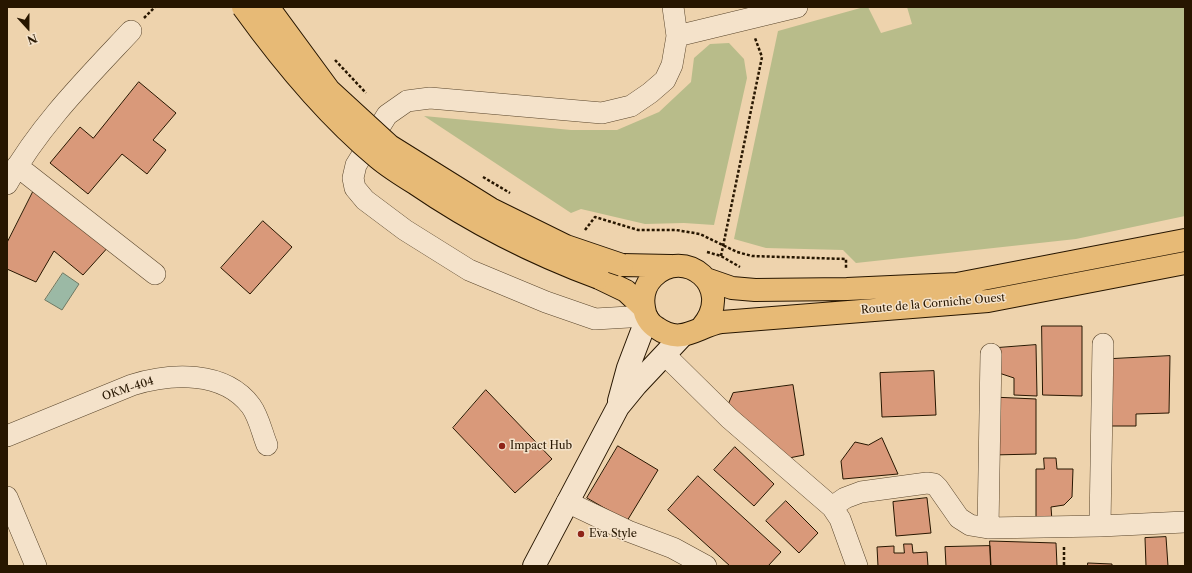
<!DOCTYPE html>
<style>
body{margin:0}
#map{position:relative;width:1192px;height:573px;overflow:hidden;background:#eed3ad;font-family:"Libre Caslon Text",serif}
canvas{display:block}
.frame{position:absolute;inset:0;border:8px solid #271600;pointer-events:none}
.north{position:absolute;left:8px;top:8px;width:40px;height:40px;-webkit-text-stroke:3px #f4e2ca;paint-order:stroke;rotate:159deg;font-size:11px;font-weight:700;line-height:16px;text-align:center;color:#271600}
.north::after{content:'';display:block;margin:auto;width:14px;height:18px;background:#271600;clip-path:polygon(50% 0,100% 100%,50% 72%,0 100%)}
</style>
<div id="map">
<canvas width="1192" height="573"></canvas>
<div class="frame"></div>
<div class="north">N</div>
</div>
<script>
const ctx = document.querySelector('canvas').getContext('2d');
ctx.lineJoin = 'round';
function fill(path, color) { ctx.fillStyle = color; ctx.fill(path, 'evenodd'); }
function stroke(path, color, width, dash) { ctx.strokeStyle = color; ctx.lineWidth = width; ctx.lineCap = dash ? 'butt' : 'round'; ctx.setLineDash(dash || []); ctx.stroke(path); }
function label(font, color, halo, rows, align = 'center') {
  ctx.font = font + ' "Libre Caslon Text",serif'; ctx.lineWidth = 3; ctx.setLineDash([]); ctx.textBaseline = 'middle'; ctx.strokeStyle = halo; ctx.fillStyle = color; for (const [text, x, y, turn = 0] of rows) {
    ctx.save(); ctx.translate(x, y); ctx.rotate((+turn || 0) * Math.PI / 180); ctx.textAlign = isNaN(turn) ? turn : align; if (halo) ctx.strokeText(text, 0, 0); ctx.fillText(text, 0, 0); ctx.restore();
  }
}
const green = new Path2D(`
 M864,7h4l13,26 31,-9 -5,-17h278v209l-109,23 -220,24 -13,-13 -77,-2 -32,-9 44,-208z
 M729,43l15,16 3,19 -33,147 -30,-2 -39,1 -64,-15 -10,4 -147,-97 147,14h46l42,-18 32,-30 3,-24 16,-14z`);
const water = new Path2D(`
 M63,273l16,11 -17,26 -17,-10z`);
const building = new Path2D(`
 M139,82l37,31 -23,27 13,10 -19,24 -25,-20 -34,40 -38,-31 30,-36 13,11z
 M36,186l74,59 -27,30 -29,-24 -18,31 -29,-13v-26z
 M263,221l29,26 -42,47 -29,-26z
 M1042,326h40v70l-39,-1z
 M1036,345l1,51 -23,-1v-17l-18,-6 1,-24z
 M1170,356l-1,57 -33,1v12h-26l2,-67z
 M934,371l2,44 -54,2 -2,-44z
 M793,385l11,70 -20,4 -57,-52 6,-14z
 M486,390l66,69 -37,34 -62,-65z
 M992,397l44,2v55l-44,1z
 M882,438l16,36 -55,5 -2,-18 14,-19 13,3z
 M618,446l40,24 -31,51 -40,-23z
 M735,447l39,37 -20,22 -40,-36z
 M1044,458h12l1,11h16l-1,28 -8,8 -13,2 1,14 -16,-2v-50h8z
 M698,476l83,76 -13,14h-38l-62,-56z
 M927,498l4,35 -35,3 -3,-34z
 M786,501l32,32 -19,20 -33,-32z
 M1166,537l2,29h-22l-1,-28z
 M990,541l66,2 1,23h-66z
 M904,544h8l1,9 14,-1 1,14h-50l-1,-19 17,-1v7h10z
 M990,546l1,20h-45l-1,-19z
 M1088,563l24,1v2h-24z`);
const path = new Path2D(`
 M144,18l11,-11
 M335,60l31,33
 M483,177l27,16
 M585,230l10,-13 43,13h38l24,4 37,18 15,4 94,3v9
 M707,252l14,4 19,11
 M721,256l41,-199 -7,-19
 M1064,547v19`);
const street = new Path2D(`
 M677,36l120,-29
 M17,166l138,108
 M7,184c31,-57 80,-106 124,-153
 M646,316l-51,3 -49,-17 -77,-32 -64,-40 -40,-30 -10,-12 -2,-10 3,-13 31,-50 20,-14 23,-3 172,15 29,-7 19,-13 15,-13 7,-15 5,-29 -4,-29
 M665,355l64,63 103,89 8,12 17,47
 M7,436l125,-51c39,-12 92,-15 119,21 8,11 11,27 16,39
 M7,497l29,69
 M567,502l61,29 45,17 33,18
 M832,507l13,-9 16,-6 66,-9 7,1 4,4 21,30 11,7 18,3 112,-2 85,-4
 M1100,526l3,-182
 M988,528l3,-174`);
const secondary = new Path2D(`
 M619,401l9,-33 19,-50
 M534,566l84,-159 18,-22 46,-49`);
const highway = new Path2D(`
 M622,265l49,1
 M599,278l27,13 18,17
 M706,279l26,9 23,2 92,-1 110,-5 228,-44
 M702,327c34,-40 -18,-82 -49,-50 -8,8 -11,20 -9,31 1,8 6,16 13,20 25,18 40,-2 65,-6l266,-21 197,-38`);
const highwayBridge = new Path2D(`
 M243,7c39,54 83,108 135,151 12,10 25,18 38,26 57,39 118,70 183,94
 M268,7l61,83 61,56 101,63 75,37 56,19`);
const markers = [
 [502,446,4,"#8f2418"],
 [581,534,4,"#8f2418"]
];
const streetNames = [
 ["Route de la Corniche Ouest",933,304,-5],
 ["OKM-404",128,389,-18]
];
const poiNames = [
 ["Impact Hub",510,446],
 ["Eva Style",589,534]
];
fill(green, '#b8bc8a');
fill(water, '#9bb9a5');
stroke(water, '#6d7863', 1);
fill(building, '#d9997a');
stroke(building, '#271600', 1);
stroke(street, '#59452b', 22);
stroke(secondary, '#271600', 24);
stroke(highway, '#271600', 24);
stroke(path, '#271600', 2.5, [3, 2]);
stroke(street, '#f4e2ca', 21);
stroke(secondary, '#f4e2ca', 22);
stroke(highway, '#e7ba76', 22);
stroke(highwayBridge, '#271600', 24, []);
stroke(highwayBridge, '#e7ba76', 22);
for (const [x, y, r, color] of markers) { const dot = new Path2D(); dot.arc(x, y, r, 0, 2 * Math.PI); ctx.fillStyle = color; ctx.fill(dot); stroke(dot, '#f4e2ca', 1.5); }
label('11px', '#271600', '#f4e2ca', streetNames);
label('11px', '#271600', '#f4e2ca', poiNames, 'left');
</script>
